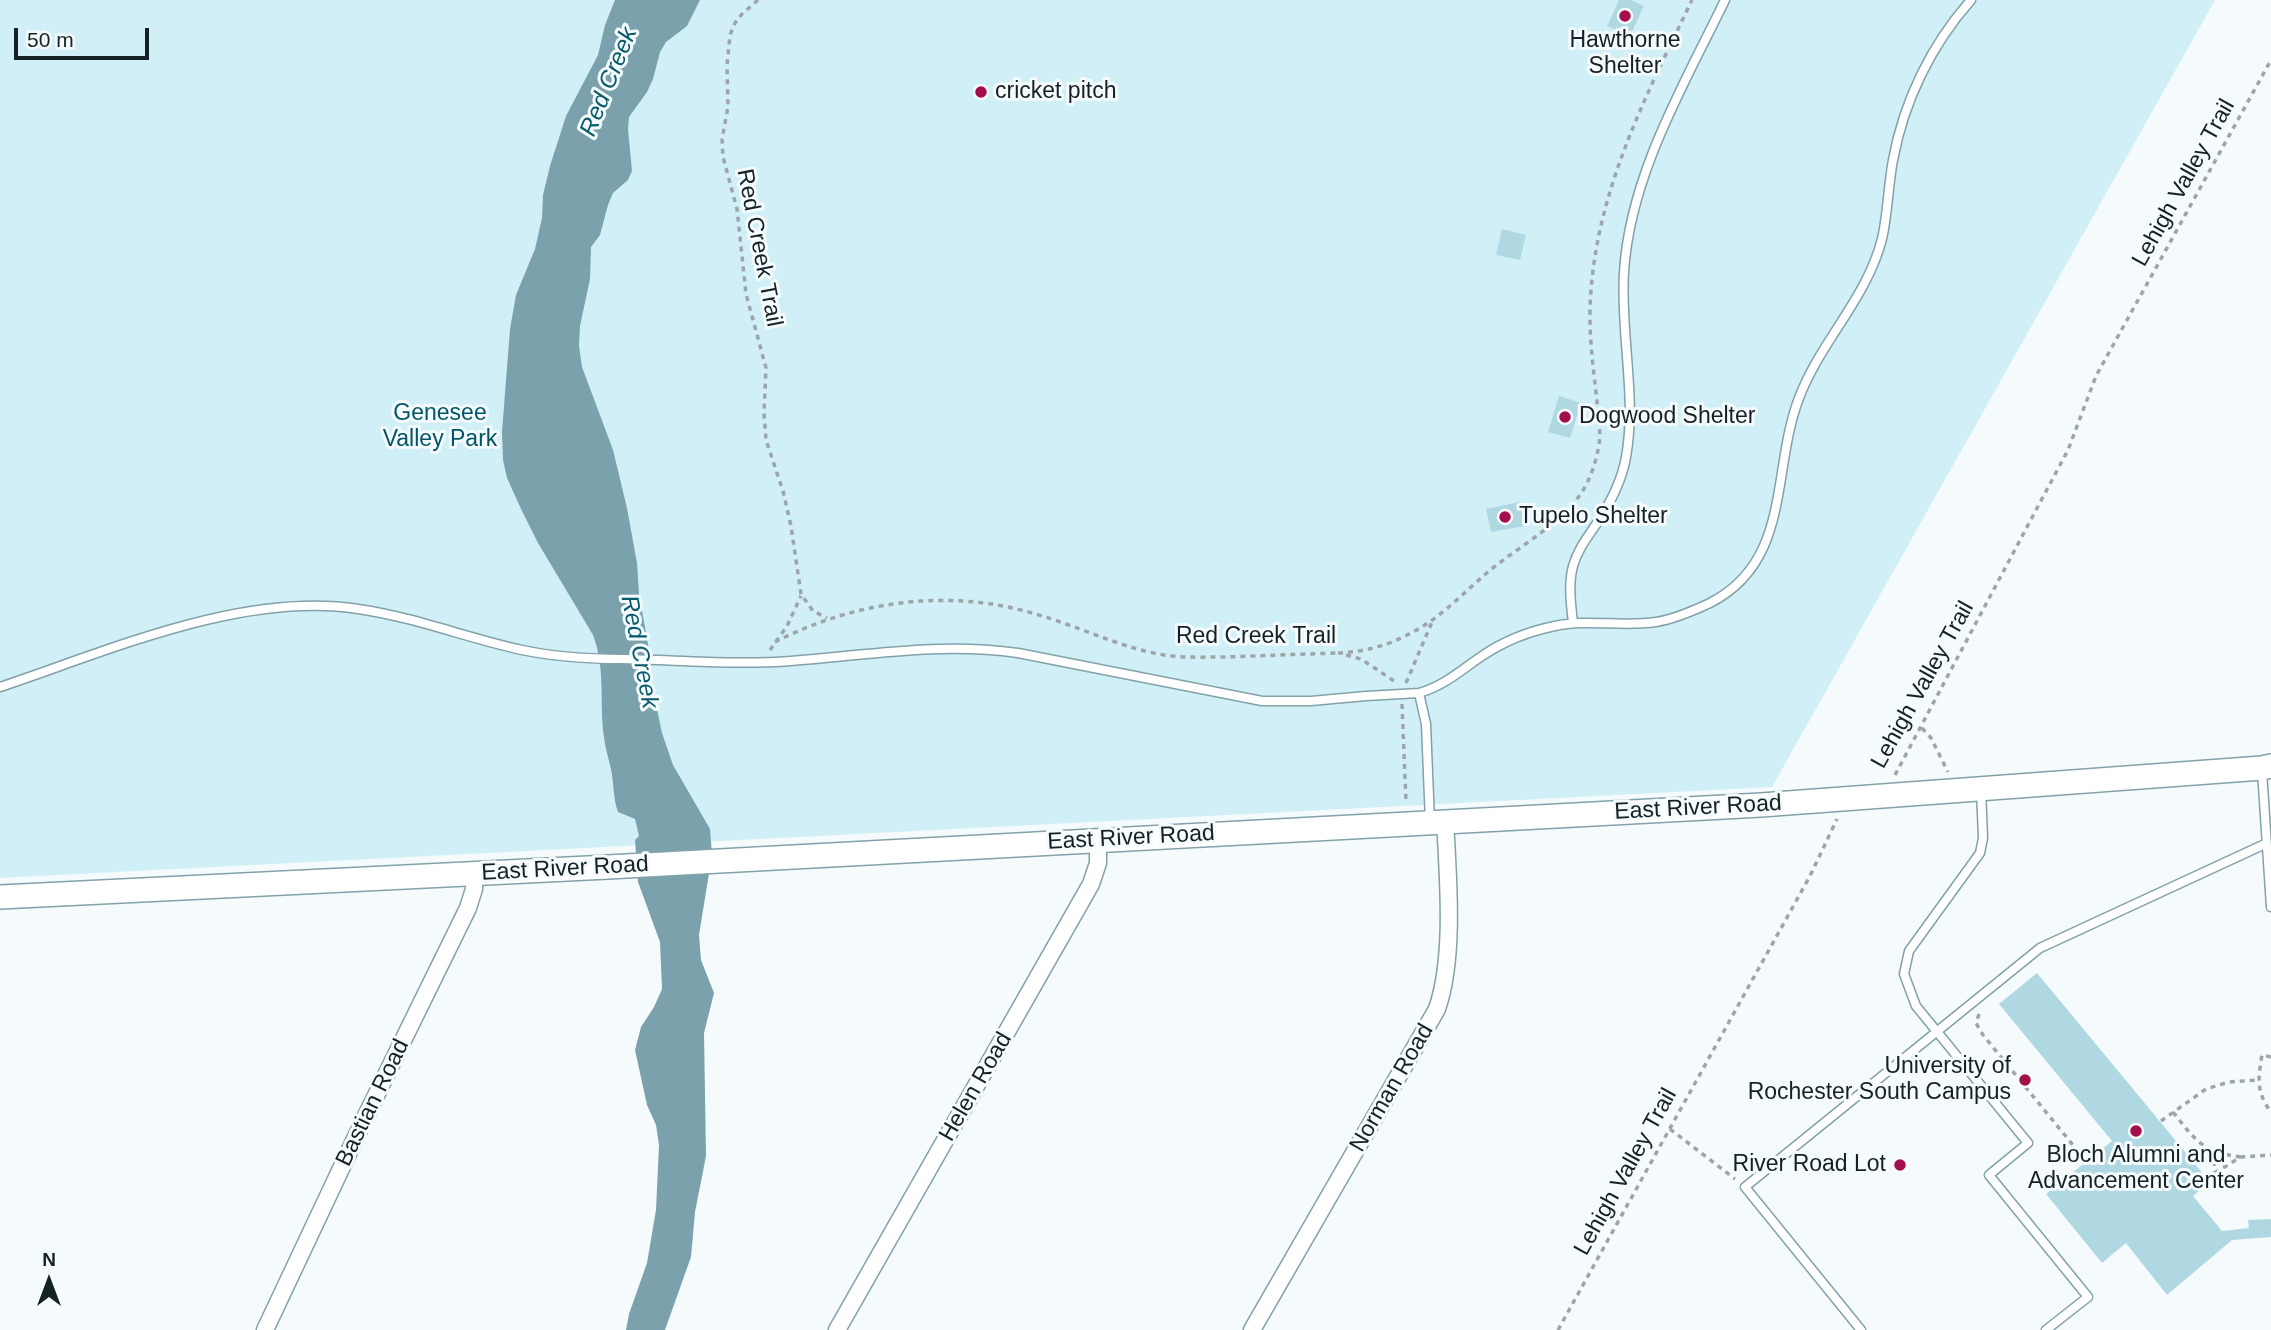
<!DOCTYPE html>
<style>
body{margin:0}
#map{position:relative;width:2271px;height:1330px;overflow:hidden;background:#f5fbfd;font-family:Arial,sans-serif}
canvas{display:block}
.north{position:absolute;left:14px;top:1246px;width:70px;height:70px;-webkit-text-stroke:5px #f5fbfd;paint-order:stroke;rotate:0deg;font-size:19px;font-weight:700;line-height:28px;text-align:center;color:#152124}
.north::after{content:'';display:block;margin:auto;width:24px;height:32px;background:#152124;clip-path:polygon(50% 0,100% 100%,50% 72%,0 100%)}
.scale{position:absolute;left:14px;top:28px;width:135px;height:32px;box-sizing:border-box;border:4px solid #152124;border-top:0;padding-left:9px;font-size:21px;line-height:24px;white-space:nowrap;color:#152124;-webkit-text-stroke:5px #f5fbfd;paint-order:stroke}
</style>
<div id="map">
<canvas width="2271" height="1330"></canvas>
<div class="north">N</div>
<div class="scale">50 m</div>
</div>
<script>
const ctx = document.querySelector('canvas').getContext('2d');
ctx.lineJoin = 'round';
function fill(path, color) { ctx.fillStyle = color; ctx.fill(path, 'evenodd'); }
function stroke(path, color, width, dash) { ctx.strokeStyle = color; ctx.lineWidth = width; ctx.lineCap = dash ? 'butt' : 'round'; ctx.setLineDash(dash || []); ctx.stroke(path); }
function label(font, color, halo, rows, align = 'center') {
  ctx.font = font + ' Arial,sans-serif'; ctx.lineWidth = 6; ctx.setLineDash([]); ctx.textBaseline = 'middle'; ctx.strokeStyle = halo; ctx.fillStyle = color; for (const [text, x, y, turn = 0] of rows) {
    ctx.save(); ctx.translate(x, y); ctx.rotate((+turn || 0) * Math.PI / 180); ctx.textAlign = isNaN(turn) ? turn : align; if (halo) ctx.strokeText(text, 0, 0); ctx.fillText(text, 0, 0); ctx.restore();
  }
}
const green = new Path2D(`
 M0,0h2215l-443,787 -1772,91z`);
const water = new Path2D(`
 M615,0h85l-13,26 -21,16 -6,10 -7,27 -6,13 -18,25 -1,12 4,42 -4,9 -15,13 -5,12 -8,30 -9,12 -1,32 -10,47 -1,20 3,21 31,83 14,58 10,55 2,31 10,56 2,30 11,53 11,32 37,64 2,26 -13,80 2,25 13,33 -10,40 2,123 -11,56 -4,45 -26,73h-39l3,-16 18,-51 9,-53 3,-65 -3,-20 -9,-20 -12,-55 6,-23 13,-20 8,-18 -2,-47 -22,-60 -3,-42 4,-4 -4,-17 -17,-7c-5,-14 -4,-28 -7,-43 -2,-10 -6,-21 -7,-32 -5,-34 2,-68 -11,-102l-55,-92 -16,-32 -15,-33 -4,-18 -1,-28 8,-103 6,-34 19,-46 7,-31 1,-23 7,-29 16,-50 32,-61 7,-30z`);
const building = new Path2D(`
 M1619,0h12l13,6 -14,30 -23,-10z
 M1502,229l24,6 -6,25 -24,-5z
 M1559,396l22,7 -11,35 -22,-6z
 M1520,502l5,24 -34,6 -5,-23z
 M2037,973l173,209 -17,14 29,35 27,-3 -1,-8 23,-1v18l-39,3 -65,55 -41,-52 -24,20 -56,-69 66,-53 -113,-137z`);
const path = new Path2D(`
 M758,0l-16,14 -7,9 -5,12 -3,31 1,41 -6,32 1,18 14,52 9,85 20,74 -2,45 2,27 17,51 8,35 10,68 12,17 14,7
 M775,642c82,-42 178,-55 267,-26 40,12 80,32 122,39 19,3 39,2 58,2 39,-1 78,-3 117,-4
 M770,650l17,-24 14,-30
 M1338,653c25,-1 49,-7 71,-19 31,-15 54,-41 79,-62 31,-26 71,-46 94,-80 10,-16 16,-36 18,-55 -2,-42 -11,-84 -10,-127 3,-113 54,-210 102,-310
 M1346,655l15,4 33,22
 M1406,683l26,-61
 M1402,704l4,98
 M1922,728l9,10 17,34
 M1895,775l173,-325 28,-74 175,-316
 M1979,1014l-3,9 7,12 103,126
 M2271,1057l-9,-2c-4,24 -6,37 9,57
 M2173,1112c23,29 29,40 68,45
 M2161,1121l45,-32 23,-7 28,-2
 M1670,1129l65,50
 M2213,1151l2,21
 M2206,1178l35,-21 30,-2
 M1558,1330l252,-454 27,-57`);
const lane = new Path2D(`
 M1573,623c-2,-19 -5,-38 0,-57 5,-18 17,-32 26,-46 13,-20 23,-40 27,-63 11,-61 -6,-124 -2,-185 6,-97 60,-187 101,-272
 M0,687c108,-36 243,-96 358,-78 56,8 109,29 164,41 34,7 66,9 100,9 56,1 114,6 169,2 79,-6 148,-19 227,-8l244,48h49l55,-5 53,-3
 M2262,771l9,136
 M1981,790l2,48 -3,15 -71,98 -5,23 12,32 112,137 -39,32 99,122 -42,33
 M1430,822l-4,-98 -7,-31c25,-7 42,-23 63,-37 22,-15 48,-25 73,-30 33,-7 67,1 101,-4 19,-3 37,-11 54,-19 82,-42 61,-132 89,-205 21,-56 68,-100 83,-159 6,-26 6,-53 11,-79 11,-59 38,-115 78,-160
 M1861,1330l-116,-143 295,-239 225,-104`);
const street = new Path2D(`
 M265,1330l97,-206 106,-216 6,-19v-16
 M837,1330l254,-446 7,-21v-23
 M1252,1330l185,-321c18,-52 11,-132 8,-188`);
const secondary = new Path2D(`
 M0,897l608,-30 1153,-62 501,-37 9,-2`);
const markers = [
 [1625,16,7,"#a40e4a"],
 [981,92,7,"#a40e4a"],
 [1565,417,7,"#a40e4a"],
 [1505,517,7,"#a40e4a"],
 [2025,1080,7,"#a40e4a"],
 [2136,1131,7,"#a40e4a"],
 [1900,1165,7,"#a40e4a"]
];
const poiNames = [
 ["Hawthorne",1625,41,"center"],
 ["Shelter",1625,67,"center"],
 ["cricket pitch",995,92],
 ["Dogwood Shelter",1579,417],
 ["Tupelo Shelter",1519,517],
 ["University of",2011,1067,"right"],
 ["Rochester South Campus",2011,1093,"right"],
 ["Bloch Alumni and",2136,1156,"center"],
 ["Advancement Center",2136,1182,"center"],
 ["River Road Lot",1886,1165,"right"]
];
const streetNames = [
 ["Lehigh Valley Trail",2184,183,-61],
 ["Red Creek Trail",759,248,79],
 ["Red Creek Trail",1256,637],
 ["Lehigh Valley Trail",1923,685,-61],
 ["East River Road",1698,808,-3],
 ["East River Road",1131,838,-3],
 ["East River Road",565,869,-3],
 ["Helen Road",976,1087,-60],
 ["Norman Road",1392,1088,-60],
 ["Bastian Road",373,1103,-64],
 ["Lehigh Valley Trail",1626,1172,-61]
];
const parkNames = [
 ["Genesee",440,414],
 ["Valley Park",440,440]
];
const waterNames = [
 ["Red Creek",609,82,-68],
 ["Red Creek",639,652,79]
];
fill(green, '#d1eff7');
fill(water, '#7ba2ac');
fill(building, '#b0d8e3');
stroke(lane, '#82a1a9', 11);
stroke(street, '#82a1a9', 19);
stroke(secondary, '#82a1a9', 26);
stroke(path, '#9da5a8', 3.5, [5, 5]);
stroke(lane, '#fff', 8);
stroke(street, '#fff', 16);
stroke(secondary, '#fff', 23);
for (const [x, y, r, color] of markers) { const dot = new Path2D(); dot.arc(x, y, r, 0, 2 * Math.PI); ctx.fillStyle = color; ctx.fill(dot); stroke(dot, '#f5fbfd', 2.5); }
label('23px', '#152124', '#f5fbfd', poiNames, 'left');
label('23px', '#152124', '#f5fbfd', streetNames);
label('23px', '#005667', '#f5fbfd', parkNames);
label('italic 24px', '#065a6a', '#f5fbfd', waterNames);
</script>
